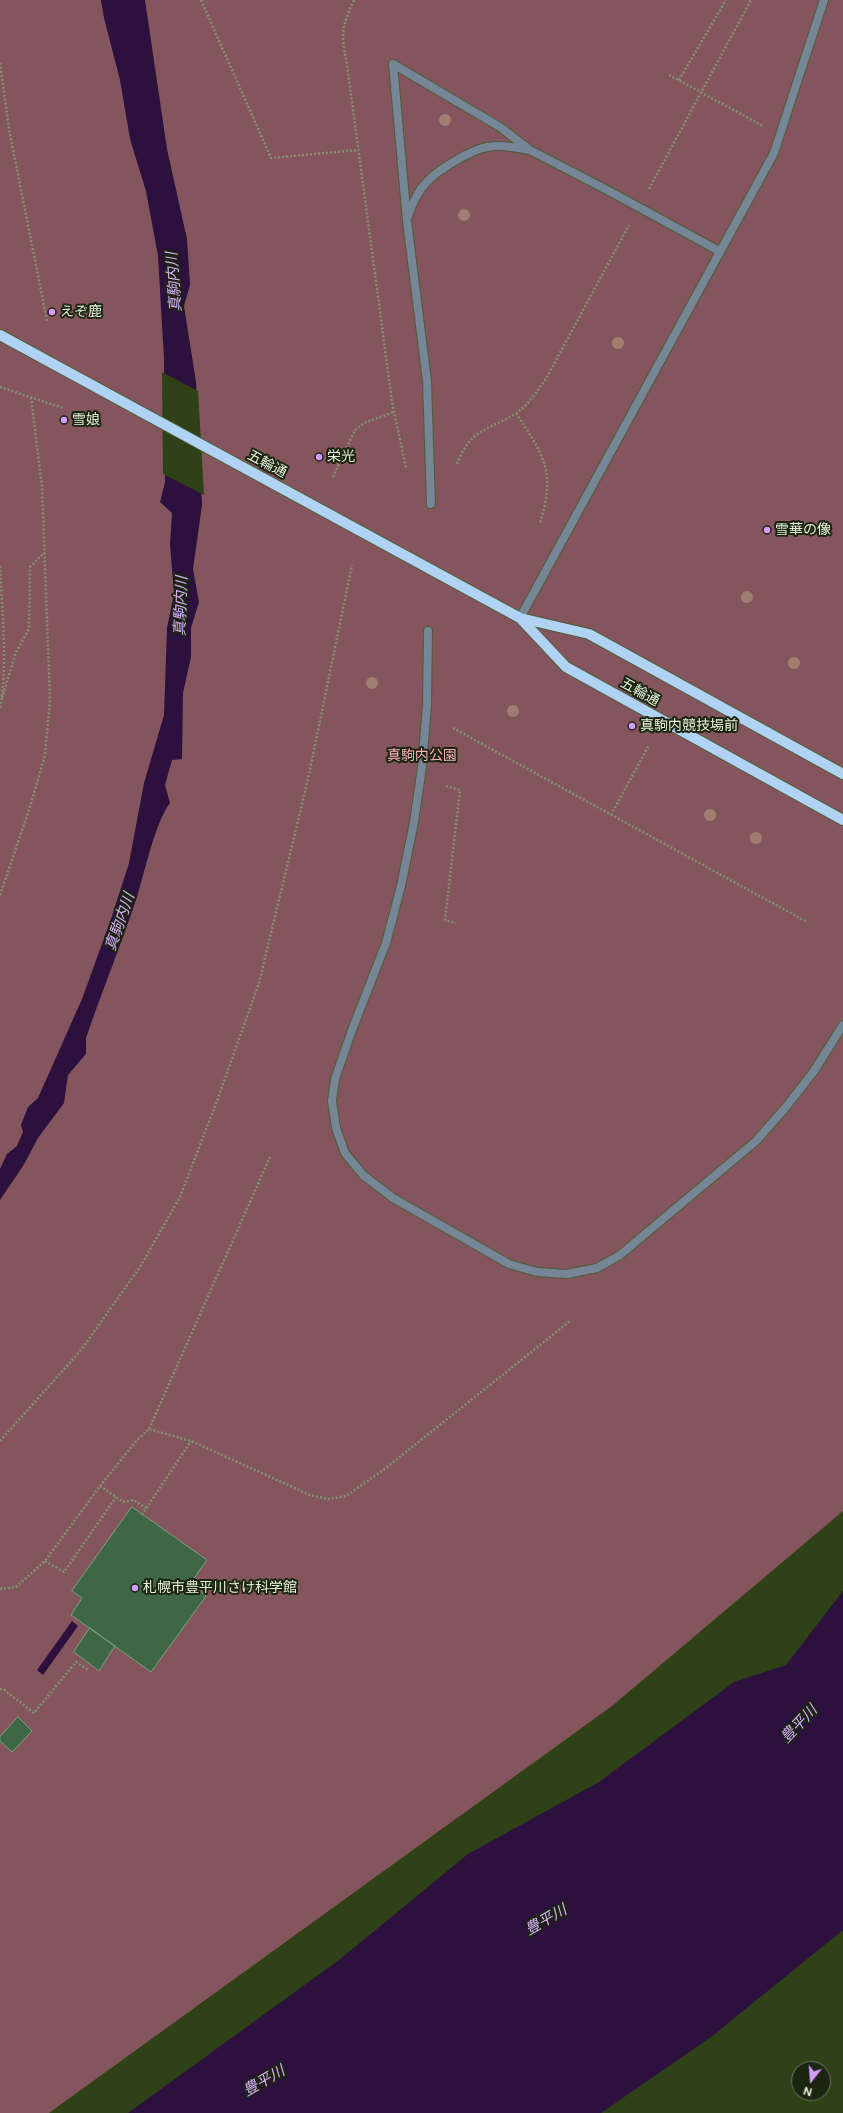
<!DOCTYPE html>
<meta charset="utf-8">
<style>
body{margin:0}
#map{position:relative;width:843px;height:2113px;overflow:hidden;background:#2f4116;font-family:"Public Sans",sans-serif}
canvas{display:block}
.north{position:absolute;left:791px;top:2061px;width:40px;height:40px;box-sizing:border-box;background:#1c2412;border:1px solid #6c7661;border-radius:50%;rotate:197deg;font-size:11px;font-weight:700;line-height:16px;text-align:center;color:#e5f1d8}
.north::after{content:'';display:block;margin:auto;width:14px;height:18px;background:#d29dfd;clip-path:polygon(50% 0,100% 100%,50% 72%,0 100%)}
</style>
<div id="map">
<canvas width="843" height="2113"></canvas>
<div class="north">N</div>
</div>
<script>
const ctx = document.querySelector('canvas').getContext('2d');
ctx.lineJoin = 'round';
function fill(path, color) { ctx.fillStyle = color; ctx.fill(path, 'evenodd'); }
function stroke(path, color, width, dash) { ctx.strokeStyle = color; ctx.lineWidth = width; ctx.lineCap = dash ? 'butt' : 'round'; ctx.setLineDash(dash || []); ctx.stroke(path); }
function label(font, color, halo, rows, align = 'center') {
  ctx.font = font + ' "Public Sans","Noto Sans JP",sans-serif'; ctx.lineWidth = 4; ctx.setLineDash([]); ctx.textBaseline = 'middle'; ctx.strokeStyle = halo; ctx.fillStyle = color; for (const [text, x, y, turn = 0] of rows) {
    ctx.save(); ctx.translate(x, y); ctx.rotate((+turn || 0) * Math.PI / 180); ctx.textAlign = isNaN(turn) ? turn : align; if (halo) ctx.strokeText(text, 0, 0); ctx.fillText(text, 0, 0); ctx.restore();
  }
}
const green = new Path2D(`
 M0,0h843v1511l-231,195 -563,407h-49z`);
const water = new Path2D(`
 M101,0h44l22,149 20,90 3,46 -6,21 12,76 6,123 -9,64 6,33 -8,26v29l-8,36 -1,66 -10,1 -7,25 5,18c-14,17 -26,71 -33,94 -16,48 -35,94 -51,141v16l-18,21 -4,28 -26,35 -15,28 -23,34v-31l7,-15 10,-8 6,-14 -2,-7 7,-18 10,-9 44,-99 29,-80 18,-56 15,-80 20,-68 3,-87 7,-34 -4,-50 2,-31 -12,-11 5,-20 -1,-123 -6,-103 -12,-65 -16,-52 -10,-59 -16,-62z
 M843,1591v339l-132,107 -110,76h-473l211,-153 129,-106 131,-72 135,-100 52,-17z
 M72,1621l6,5 -35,49 -6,-5z`);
const pier = new Path2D(`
 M162,372l36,19 6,104 -41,-21z`);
const building = new Path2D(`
 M132,1507l75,53 -17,24 16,12 -55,76 -80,-57 11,-17 -10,-7z
 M90,1628l25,18 -16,25 -25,-19z
 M18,1717l14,14 -20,21 -12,-11v-4z`);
const path = new Path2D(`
 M201,0l70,158 87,-8
 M354,0c-13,29 -13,33 -7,64l45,338 14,66
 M0,63l9,66 38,192
 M669,75l94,51
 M679,80l47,-80
 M649,189l102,-189
 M0,387l63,21
 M516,413c28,43 40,58 24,110
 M457,464c13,-35 30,-33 58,-50 14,-9 23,-24 32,-37l82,-152
 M333,477l22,-47 9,-7 30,-11
 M0,566c2,45 8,99 0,143
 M2,698l14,-46 13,-23 1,-62 14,-14
 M453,728l354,194
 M446,786l14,4 -15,130 11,3
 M611,815l38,-70
 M0,895l30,-88 15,-52 5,-55 -8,-213 -11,-90
 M149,1429l121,-272
 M0,1441l81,-91 59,-83 40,-70 37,-96 42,-118 49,-204 44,-214
 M100,1486l23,16 11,-2 12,8
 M142,1515l49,-74
 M45,1561l19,11 52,-75
 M0,1589l16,-2 29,-26 55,-75 37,-46 12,-11 42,12 119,54 18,4 18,-3 40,-28 184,-147
 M0,1689h3l31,24 42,-51 12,8`);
const lane = new Path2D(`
 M393,64l14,157 20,160 4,123
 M393,64l107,63 30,23 77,40
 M408,216c10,-31 24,-42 52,-58 12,-6 24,-13 38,-12 10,0 21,2 31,4
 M655,216l64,35
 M520,618l254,-465 50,-153
 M428,631l-1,74 -5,62 -8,55 -13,64 -15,57 -34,87 -17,49 -3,22 4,27 9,25 18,22 30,23 116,66 28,8 30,2 30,-6 23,-13 136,-114 30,-34 28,-36 29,-46`);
const primary = new Path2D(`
 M0,335l520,283 69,16 254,140
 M520,618l46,49 277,153`);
const laneBridge = new Path2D(`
 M607,190l48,26`);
const trees = [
 [445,120],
 [464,215],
 [618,343],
 [747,597],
 [794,663],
 [372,683],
 [513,711],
 [710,815],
 [756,838]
];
const markers = [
 [52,312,4,"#d29dfd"],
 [64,420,4,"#d29dfd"],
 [319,457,4,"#d29dfd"],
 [767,530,4,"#d29dfd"],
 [632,726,4,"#d29dfd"],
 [135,1588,4,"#d29dfd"]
];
const poiNames = [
 ["えぞ鹿",60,312],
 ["雪娘",72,420],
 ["栄光",327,457],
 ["雪華の像",775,530],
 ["真駒内競技場前",640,726],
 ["札幌市豊平川さけ科学館",143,1588]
];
const streetNames = [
 ["五輪通",267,464,28],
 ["五輪通",640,692,29]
];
const parkNames = [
 ["真駒内公園",422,756]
];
const waterNames = [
 ["真駒内川",174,282,-94],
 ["真駒内川",181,606,-88],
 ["真駒内川",120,922,-71],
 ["豊平川",799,1724,-47],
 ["豊平川",546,1920,-30],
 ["豊平川",264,2081,-30]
];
fill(green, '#84555d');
fill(water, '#2c113f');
fill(pier, '#2f4116');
fill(building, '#3f6645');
stroke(building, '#78a27e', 1);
stroke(lane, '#4c5d35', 10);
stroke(primary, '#4c5d35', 12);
stroke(path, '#81916e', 2.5, [2, 2]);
stroke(lane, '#768697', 8);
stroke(primary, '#b0d2f3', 10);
stroke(laneBridge, '#4c5d35', 10, []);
stroke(laneBridge, '#768697', 8);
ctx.fillStyle = '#a07d71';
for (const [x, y] of trees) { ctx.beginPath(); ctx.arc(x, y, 6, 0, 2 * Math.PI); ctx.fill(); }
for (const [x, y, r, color] of markers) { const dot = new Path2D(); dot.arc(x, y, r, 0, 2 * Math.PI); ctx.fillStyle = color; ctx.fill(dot); stroke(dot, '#1c2412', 1.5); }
label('14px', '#e5f1d8', '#1c2412', poiNames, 'left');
label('14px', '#e5f1d8', '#1c2412', streetNames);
label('14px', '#fcaebb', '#1c2412', parkNames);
label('italic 15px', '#dab0fe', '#1c2412', waterNames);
</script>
